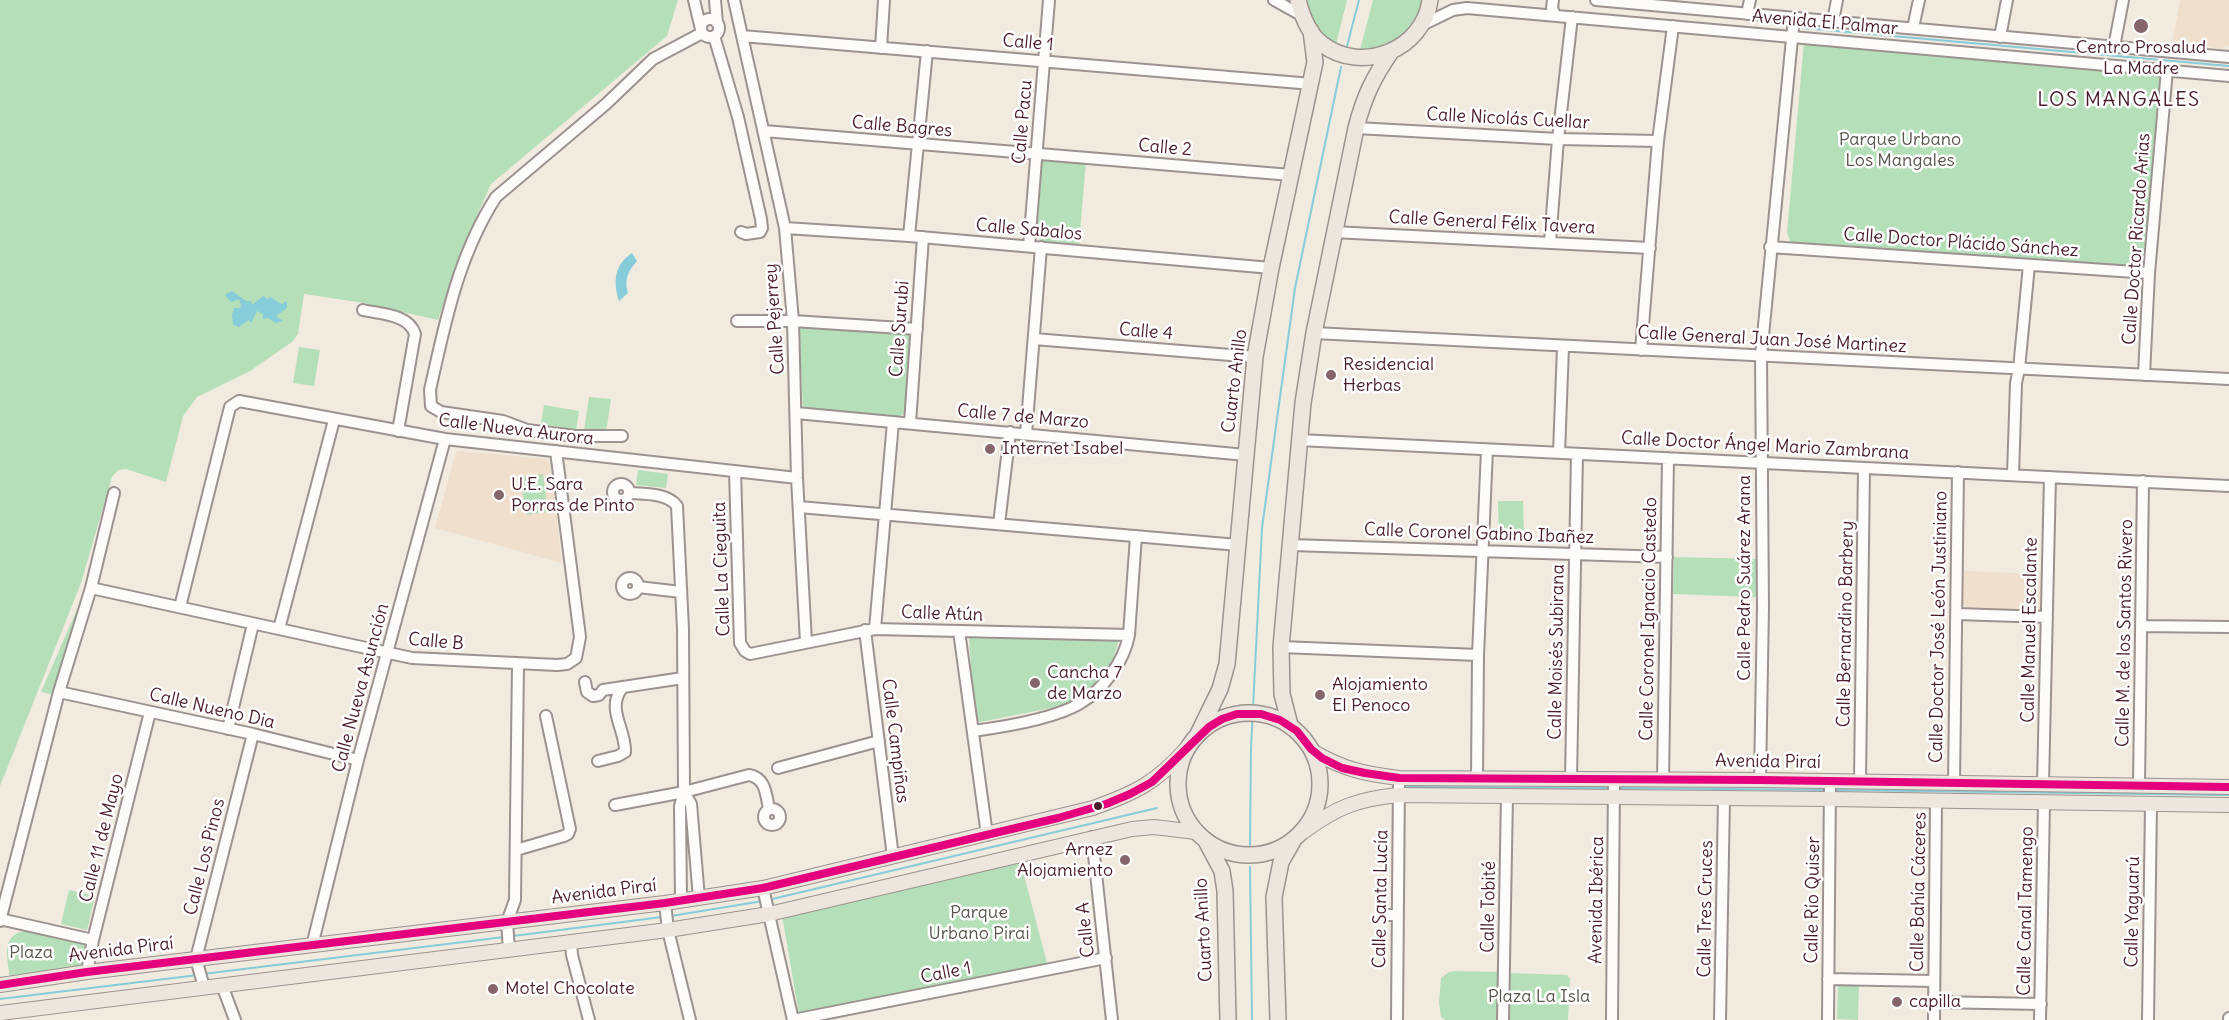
<!DOCTYPE html>
<meta charset="utf-8">
<style>
body{margin:0}
canvas{display:block;background:#f0eadf}
</style>
<canvas width="2229" height="1020"></canvas>
<script>
const ctx = document.querySelector('canvas').getContext('2d');
ctx.lineJoin = 'round';
function fill(path, color) { ctx.fillStyle = color; ctx.fill(path, 'evenodd'); }
function stroke(path, color, width, dash) { ctx.strokeStyle = color; ctx.lineWidth = width; ctx.lineCap = dash ? 'butt' : 'round'; ctx.setLineDash(dash || []); ctx.stroke(path); }
function label(font, color, halo, rows, align = 'center') {
  ctx.font = font + ' Delius,sans-serif'; ctx.lineWidth = 5; ctx.setLineDash([]); ctx.textBaseline = 'middle'; ctx.strokeStyle = halo; ctx.fillStyle = color; for (const [text, x, y, turn = 0] of rows) {
    ctx.save(); ctx.translate(x, y); ctx.rotate((+turn || 0) * Math.PI / 180); ctx.textAlign = isNaN(turn) ? turn : align; if (halo) ctx.strokeText(text, 0, 0); ctx.fillText(text, 0, 0); ctx.restore();
  }
}
const built = new Path2D(`
 M2180,0h49v45l-8,4 -48,-9z
 M460,451l86,8 4,4 12,100 -127,-35 21,-76z
 M1964,571l77,3 -1,35 -5,3 -67,-3 -5,-6z`);
const green = new Path2D(`
 M0,0h678l-11,36 -176,148 -32,72 -21,64 -74,-17 -60,-9 -6,40 -6,8 -42,29 -53,26 -14,19 -17,66 -40,-13 -8,1 -6,7 -31,106 -81,203z
 M1305,0h42l-11,44c-19,-9 -26,-25 -31,-44z
 M1373,0h51c-11,28 -32,50 -64,50z
 M1804,42l358,31 -16,181 -4,8 -8,4 -343,-23 -4,-10z
 M1047,158l39,3 -7,83 -37,-3 -4,-2 -4,-5 5,-71z
 M800,326l107,6 5,5 -8,77 -6,3 -95,-9 -4,-79z
 M299,347l21,3 -6,36 -21,-3z
 M589,397l22,2 -5,34 -22,-3z
 M544,405l35,6 -3,19 -35,-6z
 M638,470l30,4 -2,14 -30,-3z
 M543,474l5,38 -22,3 -6,-38z
 M1498,501h25l1,38 -25,1z
 M1674,557l84,2 -1,38 -84,-3z
 M88,584l-32,111 -15,-3z
 M969,638l150,2 -7,22 -11,18 -6,7 -24,17 -96,19z
 M1020,860l27,103 -248,51 -17,-99z
 M69,890l26,6 -8,34 -26,-6z
 M30,930l59,14 -6,19 -5,4 -68,11c-3,-23 -10,-45 20,-48z
 M1455,971l45,1 -1,48h-54l-4,-3 -2,-14 2,-25 8,-6z
 M1509,973l58,2 3,4 -2,41h-61z
 M1838,983h21l-1,37 -21,-1z`);
const water = new Path2D(`
 M632,253l5,8c-9,10 -13,19 -9,32l-9,8c-6,-19 -5,-36 13,-48z
 M232,291l14,10h5l1,4 11,-9 5,3 2,-2 12,7 5,-3v7l-11,8 7,5 -8,2 -6,-5 -6,1v-5l-6,-3 -6,12 -2,-3 -10,7 -6,-2 -1,-10 2,-7h6l1,-3 -2,-6 -8,3 -6,-7z`);
const stream = new Path2D(`
 M1803,28l426,38
 M1347,46l12,-46
 M1404,787l207,1
 M1617,788l210,2
 M1833,790l396,5
 M1250,845l1,-97 11,-220 33,-240 46,-221
 M1250,867l2,153
 M768,900l389,-92
 M671,916l92,-15
 M513,936l149,-19
 M203,974l301,-37
 M0,999l198,-24`);
const minor = new Path2D(`
 M694,0l7,29
 M715,0l2,23
 M734,0l51,228 8,93 4,157 9,164
 M1274,0l27,15
 M1553,0l-1,8 3,7
 M1596,0l633,57
 M1747,14l3,-14
 M701 28a9 9 0 1 1 18 0a9 9 0 1 1-18 0Z
 M1833,21l4,-21
 M1422,25l31,-15 14,-2 762,68
 M1913,28l6,-28
 M714,36l24,81 23,102 1,9 -2,4 -14,2 -5,-2
 M742,36l570,48
 M2000,37l7,-37
 M2114,47l9,-47
 M881,48l3,-48
 M1356,128l202,11 100,2
 M764,131l527,44
 M785,228l124,8 362,32
 M1333,232l317,16
 M909,236l18,-185
 M1550,242l8,-103 14,-122
 M1029,246l20,-246
 M1770,247l379,26
 M363,310c17,4 46,4 52,24l-17,97
 M737,321h56l124,8
 M1314,333l915,46
 M1034,339l221,18
 M1641,350l17,-209 15,-115
 M2144,375l5,-102 18,-203
 M796,413l450,42
 M910,423l13,-186
 M1026,434l15,-187
 M622,436h-47l-48,-6 -24,-9 -62,-9 -10,-6 -1,-16c15,-67 28,-134 66,-193l110,-93 47,-45 49,-26
 M1299,440l930,46
 M1559,453l4,-106
 M735,471l5,172 5,8 5,3 125,-25 254,6
 M2013,475l3,-92 3,-14 10,-104
 M613 492a8 8 0 1 1 16 0a8 8 0 1 1-16 0Z
 M629,493c16,1 38,0 48,13l6,123 1,163 -4,14 1,95
 M799,507l439,38
 M999,524l11,-92
 M1291,545l376,12
 M622 586a8 8 0 1 1 16 0a8 8 0 1 1-16 0Z
 M638,587l43,5
 M91,588l321,70 145,7 10,-1 9,-6 4,-21 -24,-186
 M180,607l50,-200 9,-6 206,38 352,39
 M1957,614l90,3
 M2141,626l88,1
 M279,629l55,-209
 M875,629l18,-207
 M865,630l28,227
 M959,631l28,204
 M1281,647l197,8
 M585,682l2,10 6,4 6,-1 4,-5 80,-12
 M59,692l194,42 105,26
 M228,729l25,-105
 M973,731c30,-4 80,-12 106,-27 24,-14 45,-42 50,-69l7,-99
 M598,761l20,-5 7,-4c1,-23 -20,-44 -2,-65
 M778,768l101,-27
 M1477,779l1,-124 9,-205
 M1571,779l6,-325
 M1663,780l5,-322
 M1760,780l3,-173 -2,-251 33,-338
 M1860,781l4,-313
 M1954,783l4,-311
 M2043,784l7,-307
 M2139,786l4,-305
 M684,792l7,12 8,94
 M615,805l69,-13 65,-17c17,3 17,20 20,34
 M764 817a8 8 0 1 1 16 0a8 8 0 1 1-16 0Z
 M1092,837l20,183
 M516,850l48,-14 4,-2 2,-5 -24,-113
 M763,888l30,132
 M665,903l3,27 22,90
 M1385,915h13
 M0,919l93,21
 M0,921l59,-229 32,-104 23,-95
 M571,942l1,13 17,65
 M312,946l46,-186 87,-321
 M509,950l-2,-28 8,-22 3,-236
 M87,972l6,-32 57,-228
 M1828,979l106,2
 M222,985l13,35
 M204,987l-8,-28 57,-225
 M1934,1002l107,2
 M793,1020l313,-62
 M1397,1020l2,-242
 M1503,1020l4,-225
 M1612,1020l2,-240
 M1720,1020l4,-222
 M1828,1020l2,-239
 M1934,1020l2,-219
 M2040,1020l4,-217
 M2148,1020l3,-216
 M2229,1020v-2`);
const major = new Path2D(`
 M1312,751c31,18 52,23 87,27l361,2 469,7
 M1303,832c34,-25 54,-33 96,-37l431,4 399,6
 M0,985l87,-13 578,-69 98,-15 330,-80c42,-15 63,-25 93,-59
 M0,1013l668,-83 101,-16 363,-85 22,-2 42,5`);
const highway = new Path2D(`
 M1298,0c4,16 11,34 24,44 40,31 102,5 108,-44
 M1178 784a71 71 0 1 1 142 0a71 71 0 1 1-142 0Z
 M1290,725l-8,-31 -1,-47 22,-244 11,-70 42,-205c8,-31 17,-50 35,-76
 M1198,734l22,-45 7,-25 28,-307 16,-89 44,-206 -4,-31
 M1207,843l15,28 3,20 3,129
 M1278,1020l-4,-123 7,-35 12,-21`);
const bus1 = new Path2D(`
 M0,985l87,-13 578,-69 98,-15 295,-70 48,-14 24,-10 22,-12 57,-55 13,-8 15,-5h24l19,6 17,11 14,18 11,9 20,10 23,5 34,5 361,2 469,7`);
const markers = [
 [2141,26,8,"#84666a"],
 [1331,375,6,"#84666a"],
 [990,449,6,"#84666a"],
 [499,495,6,"#84666a"],
 [1035,683,6,"#84666a"],
 [1320,695,6,"#84666a"],
 [1098,806,5,"#4a1f2b"],
 [1125,860,6,"#84666a"],
 [493,989,6,"#84666a"],
 [1897,1002,6,"#84666a"]
];
const streetNames = [
 ["Avenida El Palmar",1825,23,5],
 ["Calle 1",1028,43,5],
 ["Calle Nicolás Cuellar",1508,119,3],
 ["Calle Pacu",1023,122,-85],
 ["Calle Bagres",902,127,5],
 ["Calle 2",1165,148,5],
 ["Calle General Félix Tavera",1492,223,3],
 ["Calle Sabalos",1029,230,5],
 ["Calle Doctor Ricardo Arias",2137,239,-86],
 ["Calle Doctor Plácido Sánchez",1961,243,4],
 ["Calle Pejerrey",775,319,-94],
 ["Calle Surubi",900,329,-86],
 ["Calle 4",1146,332,5],
 ["Calle General Juan José Martinez",1772,340,3],
 ["Cuarto Anillo",1235,381,-83],
 ["Calle 7 de Marzo",1023,417,5],
 ["Calle Nueva Aurora",516,430,7],
 ["Calle Doctor Ángel Mario Zambrana",1765,446,3],
 ["Calle Coronel Gabino Ibañez",1479,534,2],
 ["Calle La Cieguita",722,569,-92],
 ["Calle Pedro Suárez Arana",1745,578,-90],
 ["Calle Atún",942,614,2],
 ["Calle Coronel Ignacio Castedo",1649,619,-89],
 ["Calle Bernardino Barbery",1846,624,-89],
 ["Calle Doctor José León Justiniano",1939,627,-89],
 ["Calle Manuel Escalante",2030,630,-89],
 ["Calle M. de los Santos Rivero",2125,633,-89],
 ["Calle B",436,642,5],
 ["Calle Moisés Subirana",1557,652,-89],
 ["Calle Nueva Asunción",361,688,-75],
 ["Calle Nueno Dia",212,709,13],
 ["Calle Campiñas",895,741,83],
 ["Avenida Piraí",1768,762,1],
 ["Calle 11 de Mayo",102,838,-76],
 ["Calle Los Pinos",205,857,-76],
 ["Avenida Piraí",604,892,-7],
 ["Calle Bahía Cáceres",1919,892,-89],
 ["Calle Santa Lucía",1381,899,-89],
 ["Avenida Ibérica",1597,900,-89],
 ["Calle Río Quiser",1813,900,-89],
 ["Calle Tobité",1489,907,-89],
 ["Calle Tres Cruces",1706,909,-89],
 ["Calle Canal Tamengo",2026,911,-89],
 ["Calle Yaguarú",2133,912,-89],
 ["Calle A",1086,930,-96],
 ["Cuarto Anillo",1204,930,-93],
 ["Avenida Piraí",121,950,-7],
 ["Calle 1",946,973,-11]
];
const poiNames = [
 ["Centro Prosalud",2141,48,"center"],
 ["La Madre",2141,69,"center"],
 ["Residencial",1343,365],
 ["Herbas",1343,386],
 ["Internet Isabel",1002,449],
 ["U.E. Sara",511,485],
 ["Porras de Pinto",511,506],
 ["Cancha 7",1047,673],
 ["de Marzo",1047,694],
 ["Alojamiento",1332,685],
 ["El Penoco",1332,706],
 ["Arnez",1113,850,"right"],
 ["Alojamiento",1113,871,"right"],
 ["Motel Chocolate",505,989],
 ["capilla",1909,1002]
];
const parkNames = [
 ["Parque Urbano",1900,140],
 ["Los Mangales",1900,161],
 ["Parque",979,913],
 ["Urbano Pirai",979,934],
 ["Plaza",31,953],
 ["Plaza La Isla",1539,997]
];
const neighbourhoodNames = [
 ["LOS MANGALES",2119,100]
];
fill(built, '#f0dfcc');
fill(green, '#b4dfb8');
fill(water, '#86ccd9');
stroke(stream, '#86ccd9', 2);
stroke(minor, '#9c928f', 14);
stroke(major, '#9c928f', 16);
stroke(highway, '#9c928f', 18);
stroke(minor, '#fdfcfa', 10);
stroke(major, '#ede6de', 14);
stroke(highway, '#ede6de', 15);
stroke(bus1, '#e5007d', 8);
for (const [x, y, r, color] of markers) { const dot = new Path2D(); dot.arc(x, y, r, 0, 2 * Math.PI); ctx.fillStyle = color; ctx.fill(dot); stroke(dot, '#fff', 2); }
label('18px', '#4a1f2b', '#fff', streetNames);
label('18px', '#4a1f2b', '#fff', poiNames, 'left');
label('18px', '#5b564c', '#fff', parkNames);
ctx.letterSpacing = '1.5px';
label('20px', '#4a1f2b', '#fff', neighbourhoodNames);
ctx.letterSpacing = '0px';
</script>
